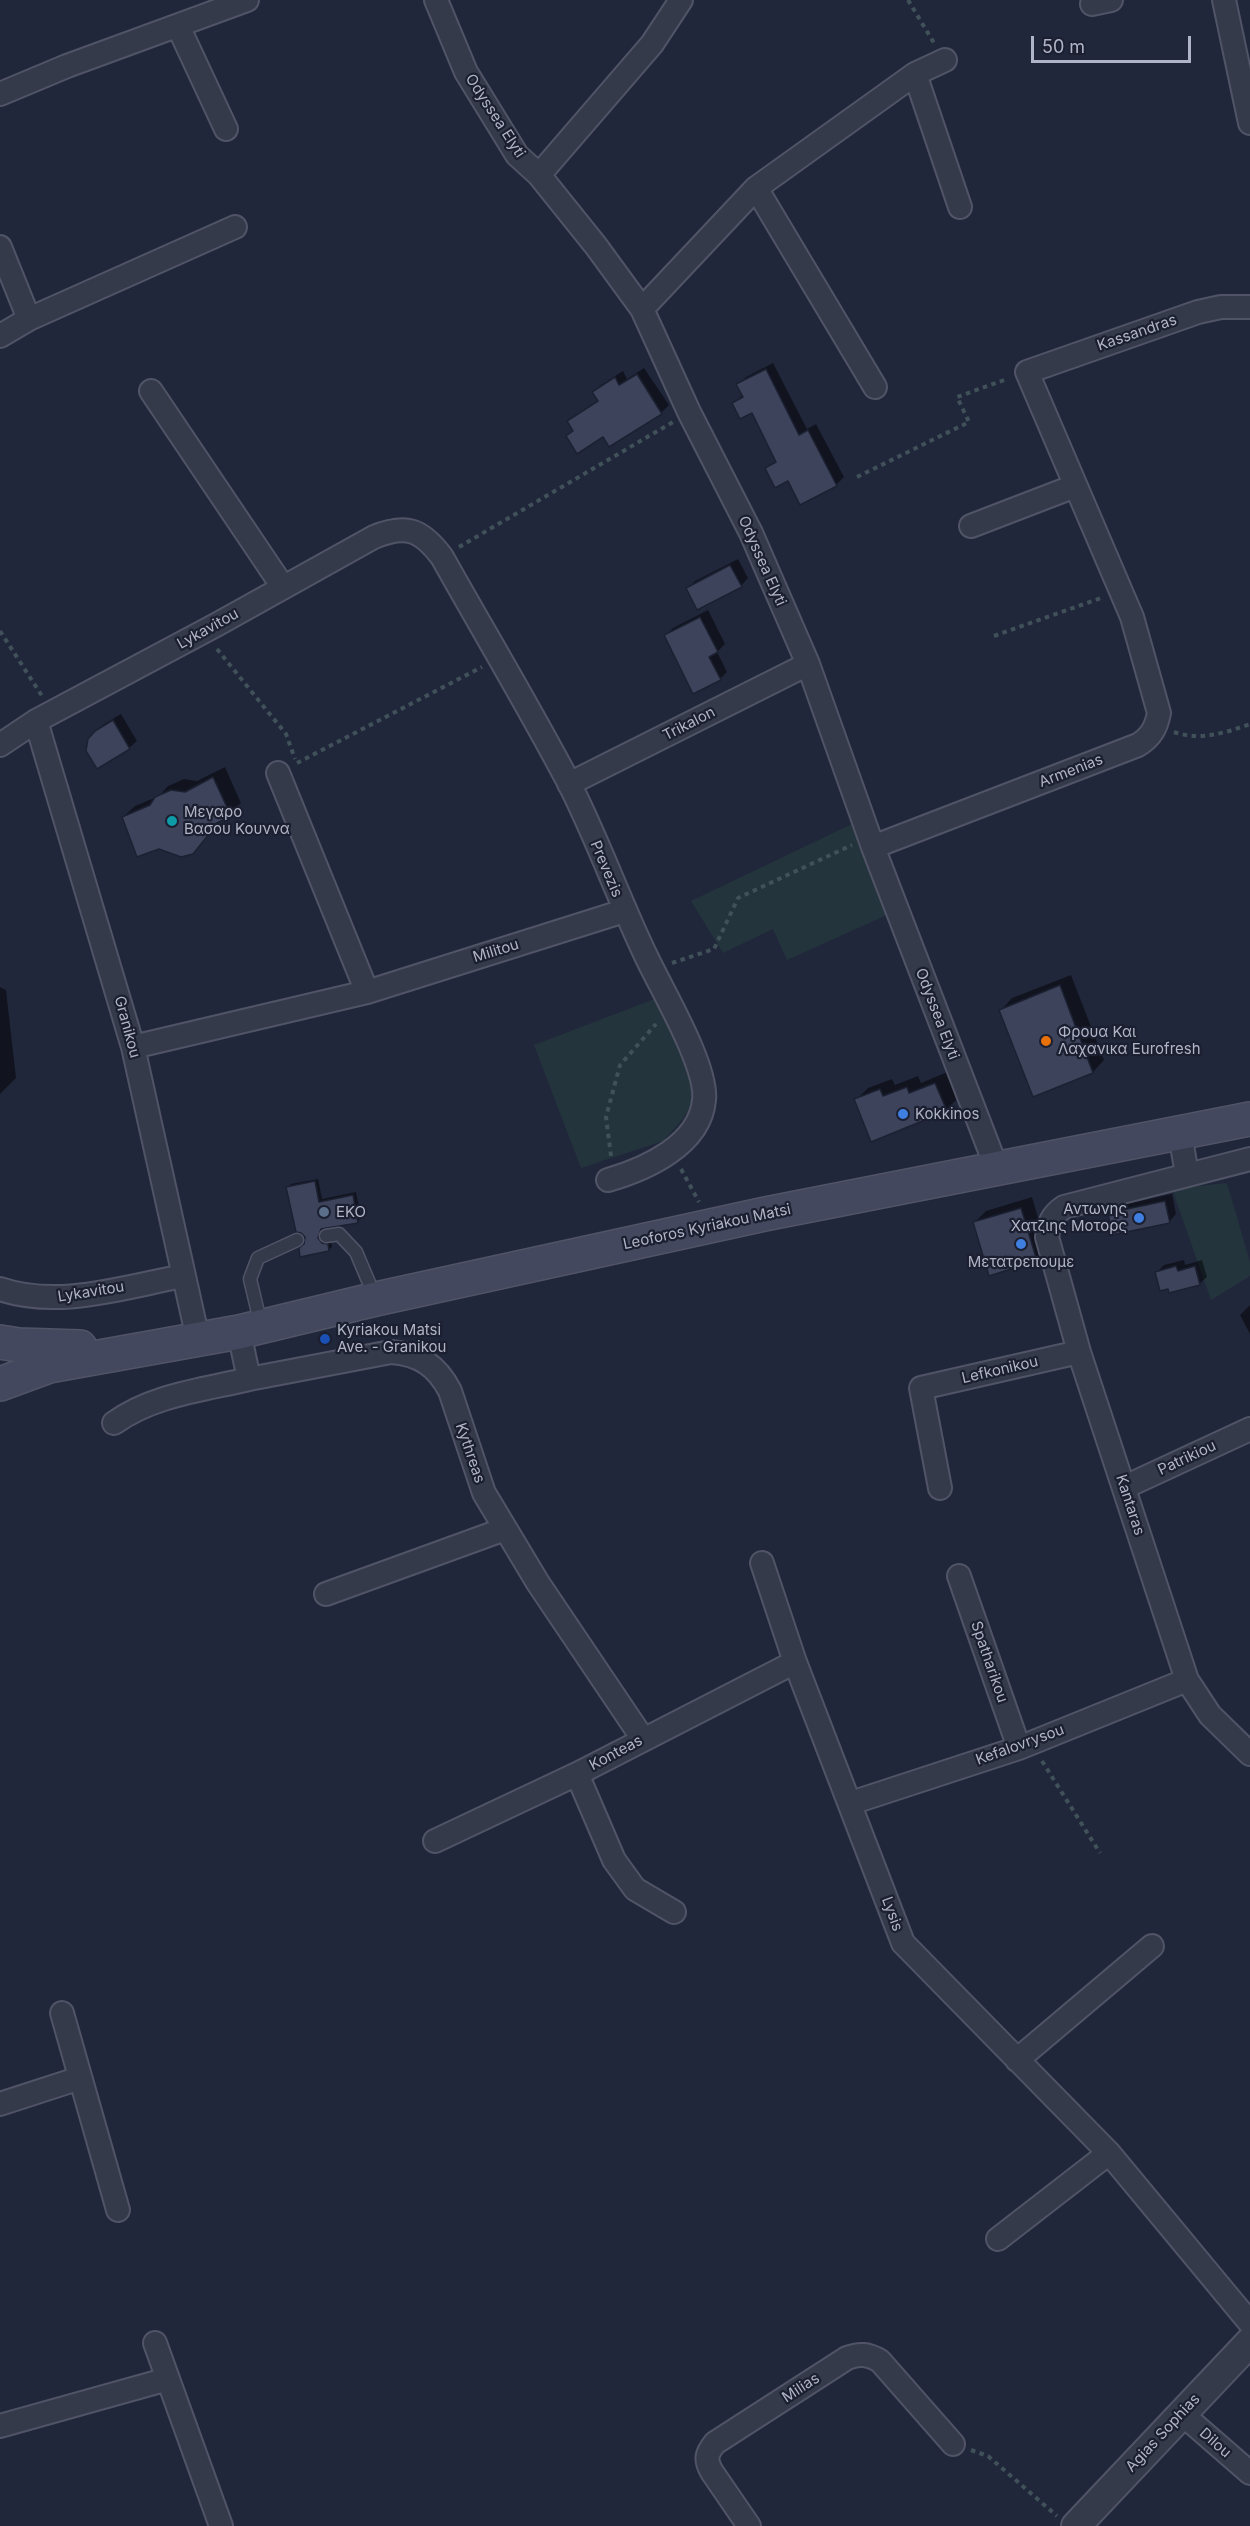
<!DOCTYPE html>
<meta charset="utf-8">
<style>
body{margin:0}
#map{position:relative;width:1250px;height:2526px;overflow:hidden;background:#21273b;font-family:Inter,sans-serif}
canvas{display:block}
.scale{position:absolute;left:1031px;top:36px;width:160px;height:27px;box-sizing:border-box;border:3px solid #b0b4c7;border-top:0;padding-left:8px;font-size:18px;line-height:21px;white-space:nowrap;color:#b0b4c7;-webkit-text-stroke:4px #1b1f30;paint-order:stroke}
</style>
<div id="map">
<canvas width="1250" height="2526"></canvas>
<div class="scale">50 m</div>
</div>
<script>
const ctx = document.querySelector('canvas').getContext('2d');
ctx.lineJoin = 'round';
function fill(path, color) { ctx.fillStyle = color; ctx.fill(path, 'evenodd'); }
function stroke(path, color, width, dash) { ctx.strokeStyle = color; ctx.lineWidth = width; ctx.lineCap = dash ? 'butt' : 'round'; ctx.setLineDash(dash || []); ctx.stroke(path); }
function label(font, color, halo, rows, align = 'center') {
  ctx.font = font + ' Inter,sans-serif'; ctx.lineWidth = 4.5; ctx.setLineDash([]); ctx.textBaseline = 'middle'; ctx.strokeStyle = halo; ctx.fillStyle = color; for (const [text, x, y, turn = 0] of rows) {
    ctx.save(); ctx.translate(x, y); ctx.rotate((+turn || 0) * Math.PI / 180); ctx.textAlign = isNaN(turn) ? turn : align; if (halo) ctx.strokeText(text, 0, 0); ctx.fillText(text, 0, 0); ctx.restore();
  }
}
const green = new Path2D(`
 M852,824l35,91 -100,45 -14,-31 -50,24 -32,-52z
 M665,995l32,100 -14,24 -20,22 -82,27 -47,-123z
 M1227,1183l23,79v14l-39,24 -39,-111z`);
const shadow = new Path2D(`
 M773,363l34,66 9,-5 28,53 -8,8 -35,18 -12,-24 -22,-11 10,-8 -25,-49 -18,-8 9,-8 -5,-10 8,-8z
 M644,368l25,37 -8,8 -51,32 -7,-10 -35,1 6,-6 -5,-8 30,-22 -5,-8 7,-7 22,-14 4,8z
 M738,559l10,19 -7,8 -53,2 7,-7z
 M708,610l17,34 -8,8 10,20 -7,7 -55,-43 8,-8z
 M121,714l16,27 -8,7 -33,-16 8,-8z
 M225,767l16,36 -21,18 -28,31 -69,-35 12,-11 24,-10 9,-10 16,-7 13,2z
 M1071,975l33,85 -11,12 -59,23 -33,-85 11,-12z
 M0,987l6,3 10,88 -16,16z
 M947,1072l10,27 -11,11 -90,-10 12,-12 24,-9 3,6 23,-9 3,7z
 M318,1179l4,20 34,-7 5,26 -3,3 -35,6 -2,7 10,7 1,6 -4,3 -22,-6v-7l-18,-49 3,-4z
 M1172,1194l4,20 -7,8 -59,-9 7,-7z
 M1032,1197l15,52 -11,11 -62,-37 12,-12z
 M1184,1260l1,5 17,-5 5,17 -8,7 -42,-12 7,-7z
 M1250,1305v29l-10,-19z`);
const building = new Path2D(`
 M766,369l33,66 9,-5 29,56 -37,19 -12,-24 -13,7 -10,-20 11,-6 -24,-49 -12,6 -8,-16 11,-6 -7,-13z
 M637,374l25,40 -53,33 -6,-10 -26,17 -11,-18 7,-5 -6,-10 31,-20 -6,-9 23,-15 4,8z
 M730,565l12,22 -45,23 -11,-22z
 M700,617l18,35 -9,5 12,23 -28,14 -29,-59z
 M113,720l17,29 -33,20 -11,-18 2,-12 7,-8z
 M213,777l18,39 -20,10 -2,8 -16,20 -12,3 -22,-8 -22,8 -15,-40 28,-12 5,-8 16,-7 14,2z
 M1060,985l33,88 -60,24 -34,-87z
 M935,1083l12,28 -76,31 -17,-43 26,-10 3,7 24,-9 2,6z
 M315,1181l4,21 34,-7 5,28 -37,6 -3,9 4,5 6,1 1,7 -29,6 -1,-9 5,-4 1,-7 -4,-4 -5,-1 -10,-45z
 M1165,1201l5,22 -58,12 -4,-22z
 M1021,1208l16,53 -48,15 -16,-54z
 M1176,1266l2,5 17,-5 5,19 -31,8 -1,-4 -8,2 -5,-19z`);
const path = new Path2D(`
 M908,0l26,43
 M857,477l112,-55 -12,-25 50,-18
 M459,547l214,-125
 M0,631l42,65
 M994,636l107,-38
 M217,649l69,85 9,25
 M1174,732c26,9 51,1 76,-8
 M297,763l185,-96
 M672,963l42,-14 24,-51 114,-53
 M611,1156l-5,-39 14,-52 36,-41
 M681,1169l18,33
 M1042,1761l58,92
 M971,2450l17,6 69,60`);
const service = new Path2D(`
 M326,1236l13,-2 17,18 19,45
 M261,1325l-11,-46 8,-21 39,-18`);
const minor = new Path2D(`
 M436,0l30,72 51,83 22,20 57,71 46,63 47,103 62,121 57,131 65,183 124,322
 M1224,0l26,123
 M1092,4l19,-4
 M178,26l48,103
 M915,74l45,133
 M0,94l67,-28 180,-66
 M539,175l113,-131 29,-44
 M756,188l119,199
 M0,247l29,72 -29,17
 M642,309l114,-121 159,-114 30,-14
 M29,319l206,-92
 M151,391l132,196
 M971,526l104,-40
 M36,721l97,326 65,292
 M0,745l36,-24 180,-96 158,-88c32,-13 47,-8 68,20 42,75 87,150 127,226 29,57 50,117 78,175 15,32 61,109 57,142 -4,45 -58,69 -96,80
 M278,773l89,219
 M569,784l239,-120
 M873,847l265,-102c13,-8 18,-17 21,-32l-27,-96 -105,-245 171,-60 23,-5h29
 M133,1047l234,-55 257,-81
 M1180,1134l7,40
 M1250,1159l-186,48c-12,8 -15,16 -17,30l32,115 108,328 23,35 40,39
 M0,1289c59,20 124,-2 183,-13
 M239,1332l10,47 142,-27c29,2 46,14 59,39l34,102 54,90 105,156
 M114,1423c39,-28 88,-33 135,-44
 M1125,1487l125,-58
 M940,1488l-19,-100 158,-36
 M762,1563l33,99 108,281 206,210 141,170
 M959,1576l60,172
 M326,1594l179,-65
 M577,1774l37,86 21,29 39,23
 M851,1803l168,-55 168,-68
 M435,1841l142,-67 218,-112
 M62,2013l56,197
 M1017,2060l135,-114
 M0,2104l80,-26
 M998,2239l111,-86
 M155,2343l66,183
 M1181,2413l69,60
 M0,2426l168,-47
 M749,2526l-37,-54c-7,-12 -6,-18 3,-29l132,-85c13,-5 21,-4 33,3l73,83`);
const tertiary = new Path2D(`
 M1076,2526l174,-184`);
const secondary = new Path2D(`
 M0,1342l19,3 61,2
 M0,1384l49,-18 190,-34 137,-33 389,-85 485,-95`);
const markers = [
 [172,821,6,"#0f9aa8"],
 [1046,1041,6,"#e8710a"],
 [903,1114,6,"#3f7fe0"],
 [324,1212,6,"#5c6f8a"],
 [1139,1218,6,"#3f7fe0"],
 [1021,1244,6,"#3f7fe0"],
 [325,1339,6,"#1a4fb4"]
];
const streetNames = [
 ["Odyssea Elyti",495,116,57],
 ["Kassandras",1137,333,-19],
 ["Odyssea Elyti",762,561,66],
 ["Lykavitou",208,629,-29],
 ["Trikalon",689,724,-27],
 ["Armenias",1071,771,-21],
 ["Prevezis",606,869,67],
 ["Militou",496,951,-17],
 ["Odyssea Elyti",937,1014,69],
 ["Granikou",127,1027,75],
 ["Leoforos Kyriakou Matsi",707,1227,-12],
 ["Lykavitou",91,1292,-9],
 ["Lefkonikou",1000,1370,-13],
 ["Kythreas",470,1453,71],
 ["Patrikiou",1187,1458,-25],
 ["Kantaras",1130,1505,72],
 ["Spatharikou",989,1662,71],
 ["Kefalovrysou",1020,1745,-20],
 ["Konteas",616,1753,-28],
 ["Lysis",892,1914,70],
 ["Milias",801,2388,-33],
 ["Agias Sophias",1163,2433,-47],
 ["Dilou",1215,2443,41]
];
const poiNames = [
 ["Μεγαρο",184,812],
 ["Βασου Κουννα",184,829],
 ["Φρουα Και",1058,1032],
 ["Λαχανικα Eurofresh",1058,1049],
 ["Kokkinos",915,1114],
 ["Αντωνης",1127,1209,"right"],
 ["Χατζιης Μοτορς",1127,1226,"right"],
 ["EKO",336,1212],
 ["Μετατρεπουμε",1021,1262,"center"],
 ["Kyriakou Matsi",337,1330],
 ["Ave. - Granikou",337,1347]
];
fill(green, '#23343c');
fill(shadow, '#0007');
fill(building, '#3d435b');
stroke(building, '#1c2132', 1.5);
stroke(service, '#505466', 15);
stroke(minor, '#505466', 26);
stroke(tertiary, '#505466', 32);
stroke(secondary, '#505466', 36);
stroke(path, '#415159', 4, [4.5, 4.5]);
stroke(service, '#353a4b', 12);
stroke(minor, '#353a4b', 22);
stroke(tertiary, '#353a4b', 28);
stroke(secondary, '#43485e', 33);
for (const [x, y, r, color] of markers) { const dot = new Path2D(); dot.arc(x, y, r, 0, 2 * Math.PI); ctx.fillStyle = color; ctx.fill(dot); stroke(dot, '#1b1f30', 2); }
label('15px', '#b0b4c7', '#1b1f30', streetNames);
label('15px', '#b0b4c7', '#1b1f30', poiNames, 'left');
</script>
